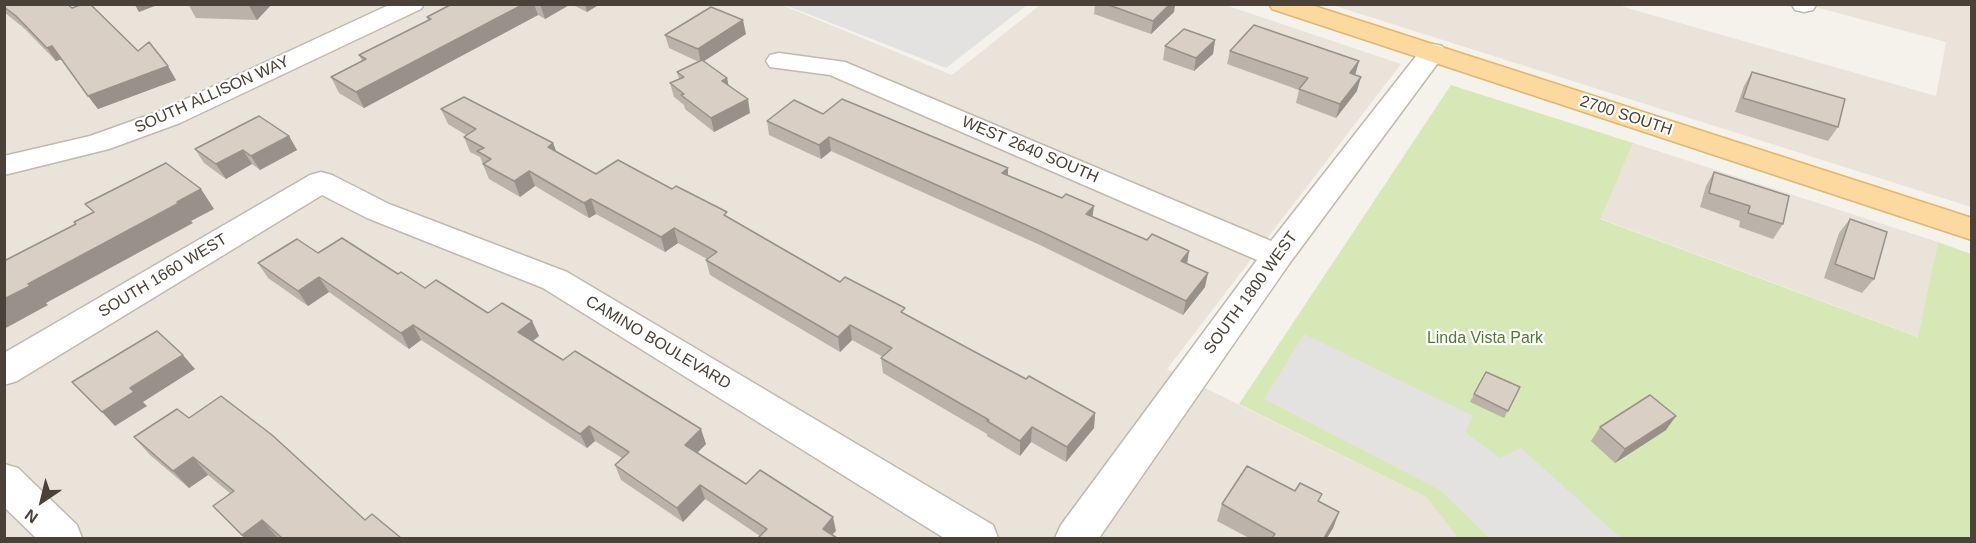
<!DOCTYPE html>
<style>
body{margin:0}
#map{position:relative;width:1976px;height:543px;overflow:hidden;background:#f5f2ec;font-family:Helvetica,sans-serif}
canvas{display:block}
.frame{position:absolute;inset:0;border:6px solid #4a4239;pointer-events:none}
.north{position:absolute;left:12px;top:471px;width:60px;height:60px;-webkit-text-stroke:4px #fff;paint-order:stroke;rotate:215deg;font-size:16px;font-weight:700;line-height:24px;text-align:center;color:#4a4239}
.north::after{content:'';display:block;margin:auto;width:21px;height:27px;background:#4a4239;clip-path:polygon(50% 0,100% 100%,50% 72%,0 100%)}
</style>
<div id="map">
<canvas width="1976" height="543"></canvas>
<div class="frame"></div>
<div class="north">N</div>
</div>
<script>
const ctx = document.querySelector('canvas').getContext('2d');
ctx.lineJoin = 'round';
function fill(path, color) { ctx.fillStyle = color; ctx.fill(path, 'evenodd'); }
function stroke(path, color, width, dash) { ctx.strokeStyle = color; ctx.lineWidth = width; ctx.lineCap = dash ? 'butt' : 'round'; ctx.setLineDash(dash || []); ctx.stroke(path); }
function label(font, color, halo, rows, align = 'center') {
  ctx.font = font + ' Helvetica,sans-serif'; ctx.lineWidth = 4.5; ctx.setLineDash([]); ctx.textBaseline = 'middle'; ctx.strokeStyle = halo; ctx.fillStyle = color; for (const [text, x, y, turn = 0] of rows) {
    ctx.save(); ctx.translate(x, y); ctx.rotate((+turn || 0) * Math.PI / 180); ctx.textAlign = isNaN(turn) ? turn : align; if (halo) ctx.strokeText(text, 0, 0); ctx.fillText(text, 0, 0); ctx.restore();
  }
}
const residential = new Path2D(`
 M1222,4l179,60 -234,305 259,128 32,41h-1453l-1,-533h778l170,70 88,-70z
 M1332,5h285l319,91 10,-54 -138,-37h163v202z
 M1633,143l305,99 -19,95 -320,-119z`);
const green = new Path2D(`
 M1451,85l182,58 -33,76 318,118 20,-95 33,12v284h-513l-32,-41 -187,-93z`);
const parking = new Path2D(`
 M785,5h242l-81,63z
 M1304,334l169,82 -8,16 35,26 21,-10 100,90h-132l-49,-48 -176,-91z`);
const minor = new Path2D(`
 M391,4h33l-3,5 -241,114 -71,26 -105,26v-19l86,-20 70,-25z
 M1792,5v-1l24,1 -3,5 -9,2 -9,-2z
 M1433,44l9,2 4,6 -157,212 -190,274h-44l6,-13 196,-265 -427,-185 -60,-8 -4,-6 4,-6 9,-2 66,9 426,179 153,-195z
 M321,172l11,3 57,29 178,68 426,253 5,13h-54l-401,-250 -176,-70 -45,-23 -305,186 -13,4v-32l306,-178z
 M4,464l14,4 59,57 5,13h-46l-32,-31z`);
const major = new Path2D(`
 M1269,4h39l664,214v22l-700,-231z`);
const wall = new Path2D(`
 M4,4l134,47 38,29 -78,29 -36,-50 -6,2 -31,-32 -21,-17z
 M188,4h84l-15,16 -61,-2z
 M452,4h119l-26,15 -7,-4 -174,93 -25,-15 -8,-16 31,-16 -3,-6 69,-35 -1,-3z
 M571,4h29l-13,8z
 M1095,4h80l-1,8 -23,22 -57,-20z
 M746,34l-42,27 23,17 1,7 22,28 -36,19 -29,-23 -1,-4 -10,-8 -4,-14 9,-4 -2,-7 22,-10 -30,-14 -4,-13z
 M1215,40l-2,14 -19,17 -31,-11 2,-14z
 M1230,51l129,10 -4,14 2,16 -21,27 -40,-15 3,-13 -72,-26z
 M1752,72l86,55 -10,14 -93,-29 9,-26z
 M441,109l112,34 3,8 40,23 76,15 56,28 112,65 65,32 121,65 69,34 -1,15 -28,34 -35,-20 -11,14 -33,-20v-2l-104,-61 -2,-15 2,-1 -31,-17 -12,12 -130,-77 -4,-15 1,-1 -29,-16 -13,9 -69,-38 -7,4 -54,-32 -15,11 -31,-18 -9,-22 -10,-5 -6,-15 2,-2 -18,-11z
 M823,114l185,54v7l179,88 18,24 -22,28 -143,-70 -209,-94 -10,8 -52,-24 -2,-14z
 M289,136l8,14 -37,20 -8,-6 -26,15 -22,-16 -9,-14z
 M1714,172l69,52 -10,15 -34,-12 1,-6 -40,-14 6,-21z
 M1850,219l24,60 -12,14 -38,-15 15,-45z
 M318,253l80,21 27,14 63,25 44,8 7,15 -7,5 174,103 -9,9 49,31 90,47 -76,5 -55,-37 -22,23 -62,-42 -6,-15 7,-7 -27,-17 -8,7 -166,-108 -12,9 -80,-57 -21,14 -40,-28 -10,-15z
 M1486,372l34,15 -16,31 -34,-16z
 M189,418l176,102 36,18h-122l-2,-1 -2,1h-31l-31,-32 18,-12 -23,-19 -19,13 -39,-33 -16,-18z
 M1600,427l66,3 -51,33 -24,-22z
 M1319,501l20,11 -6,16 -6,10h-78l-32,-17 5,-17z`);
const shadedWall = new Path2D(`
 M136,4h24l-21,8 -4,-7z
 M248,4h24l-15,16z
 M524,4h10l4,11 -174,93 -8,-16z
 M540,4h31l-26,15z
 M585,4h15l-13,8z
 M1170,4h5l-1,8 -23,22 2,-13z
 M743,20l3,14 -45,29 -3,-14z
 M1215,40l-2,14 -19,17 2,-13z
 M52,46l10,13 -6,2 -9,-13z
 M1359,61l-4,14 -5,-2z
 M168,66l8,14 -78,29 -10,-13z
 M1361,77l-4,14 -21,27 4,-14z
 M727,78l3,14 -8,-11z
 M748,99l2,14 -36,19 -3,-14z
 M289,136l8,14 -37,20 -9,-14z
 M829,137l2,14 -10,8 -2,-14z
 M553,143l6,16 -11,-12z
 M243,150l9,14 -26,15 -10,-15z
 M1008,168v14l-6,-9z
 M529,171l6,15 -15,11 -6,-16z
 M201,189l13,20 -23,12 2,2 -147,80 2,2 -44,24v-30l24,-15z
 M591,199l5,15 -7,4 -5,-15z
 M1094,206l-2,14 -6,-6z
 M674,228l4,15 -13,9 -4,-15z
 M1189,251l-2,14 -6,-4z
 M1208,273l-3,14 -22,28 3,-14z
 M319,277l10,15 -21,14 -10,-15z
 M532,321l7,15 -14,11 -7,-15z
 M413,325l8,15 -12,9 -8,-16z
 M850,325l2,15 -12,12 -2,-15z
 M183,355l12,14 -52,33 4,4 -32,20 -13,-14 28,-24z
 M1095,413l-1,15 -28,34 1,-15z
 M1676,416l-10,14 -51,33 10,-14z
 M589,426l6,15 -8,7 -7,-14z
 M1032,427l-1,15 -11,14v-15z
 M701,429l5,15 -16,16 -5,-15z
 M193,457l15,18 -19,13 -16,-17z
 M700,485l5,14 -22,23 -6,-14z
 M1339,512l-6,16 -6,10h-3z
 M833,517l3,14 -7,7 -6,-9z
 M262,520l15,17 -2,1h-30l-3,-3z`);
const building = new Path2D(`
 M4,4h63l5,4 11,-4h7l48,47 11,-9 19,24 -80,30 -36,-50 -5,2 -31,-32 -12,-9z
 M452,4h72l-168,88 -25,-15 35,-18 -7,-4 72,-36 -4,-2z
 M1106,4h64l-17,17z
 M711,7l32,13 -45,29 -33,-14z
 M1254,25l105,36 -9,12 11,4 -21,27 -41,-15 9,-11 -78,-27z
 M1184,29l31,11 -19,18 -31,-12z
 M702,60l25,18 -5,3 26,18 -37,19 -30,-23 3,-1 -14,-11 14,-6 -7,-5z
 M1752,72l93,27 -7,28 -95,-29z
 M464,97l89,46 -5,4 48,27 22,-14 54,29 4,-3 51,26 -3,3 116,67 5,-5 60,31 -4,4 74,40 51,27 3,-3 66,37 -28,34 -35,-20 -12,14 -33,-20 2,-1 -108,-62 11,-10 -42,-23 -12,12 -132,-77 11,-8 -43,-24 -13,9 -70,-38 -7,4 -55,-32 -15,10 -31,-17 8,-5 -14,-8 7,-3 -20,-11 12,-8 -35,-20z
 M842,99l166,69 -6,5 60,25 4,-4 28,12 -8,8 61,26 5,-6 37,17 -8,10 27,12 -22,28 -146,-70 -211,-94 -10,8 -52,-24 27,-21 29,14z
 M259,116l30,20 -38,20 -8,-6 -27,14 -21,-15z
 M166,163l35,26 -24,13 2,1 -151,81 2,2 -26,13v-38l72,-37 -2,-2 20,-10 -9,-8z
 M1714,172l75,24 -6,28 -35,-11 2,-7 -41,-13z
 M1850,219l37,13 -13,47 -39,-15z
 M342,238l56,36 3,-2 24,16 11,-8 52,33 14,-10 30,18 -14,11 45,28 12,-9 126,78 -16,16 61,39 14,-14 73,47 -10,12 14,9h-79l9,-9 -67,-44 -23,23 -62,-43 14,-13 -40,-26 -9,8 -167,-109 -12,8 -82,-56 -21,14 -40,-28 39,-24 21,14z
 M157,331l26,24 -53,33 4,4 -32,20 -30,-30z
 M1486,372l34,15 -12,24 -34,-17z
 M1650,395l26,21 -51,33 -25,-22z
 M221,396l51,39 93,85 7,-6 29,24h-119l-20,-18 -20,15 -29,-29 21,-15 -41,-34 -20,14 -39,-34 43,-28 12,9z
 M1247,466l48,25 5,-8 22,11 -4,7 21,11 -15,26h-52l3,-4 -53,-30z`);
const streetNames = [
 ["SOUTH ALLISON WAY",212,95,-24],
 ["2700 SOUTH",1626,116,18],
 ["WEST 2640 SOUTH",1030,150,23],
 ["SOUTH 1660 WEST",163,276,-31],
 ["SOUTH 1800 WEST",1251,293,-54],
 ["CAMINO BOULEVARD",658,343,31]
];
const parkNames = [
 ["Linda Vista Park",1485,339]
];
fill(residential, '#e9e3da');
fill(green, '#d6e8b6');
fill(parking, '#e4e2e0');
stroke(minor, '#c1b9ae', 3);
stroke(major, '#e2b56d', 3);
fill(minor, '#fff');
fill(major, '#fcd99e');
fill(wall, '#bbb2a9');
fill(shadedWall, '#999189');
fill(building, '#dacfc4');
stroke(building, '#999189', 1.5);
label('16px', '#4a4239', '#fff', streetNames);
label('16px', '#517b2d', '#fff', parkNames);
</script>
